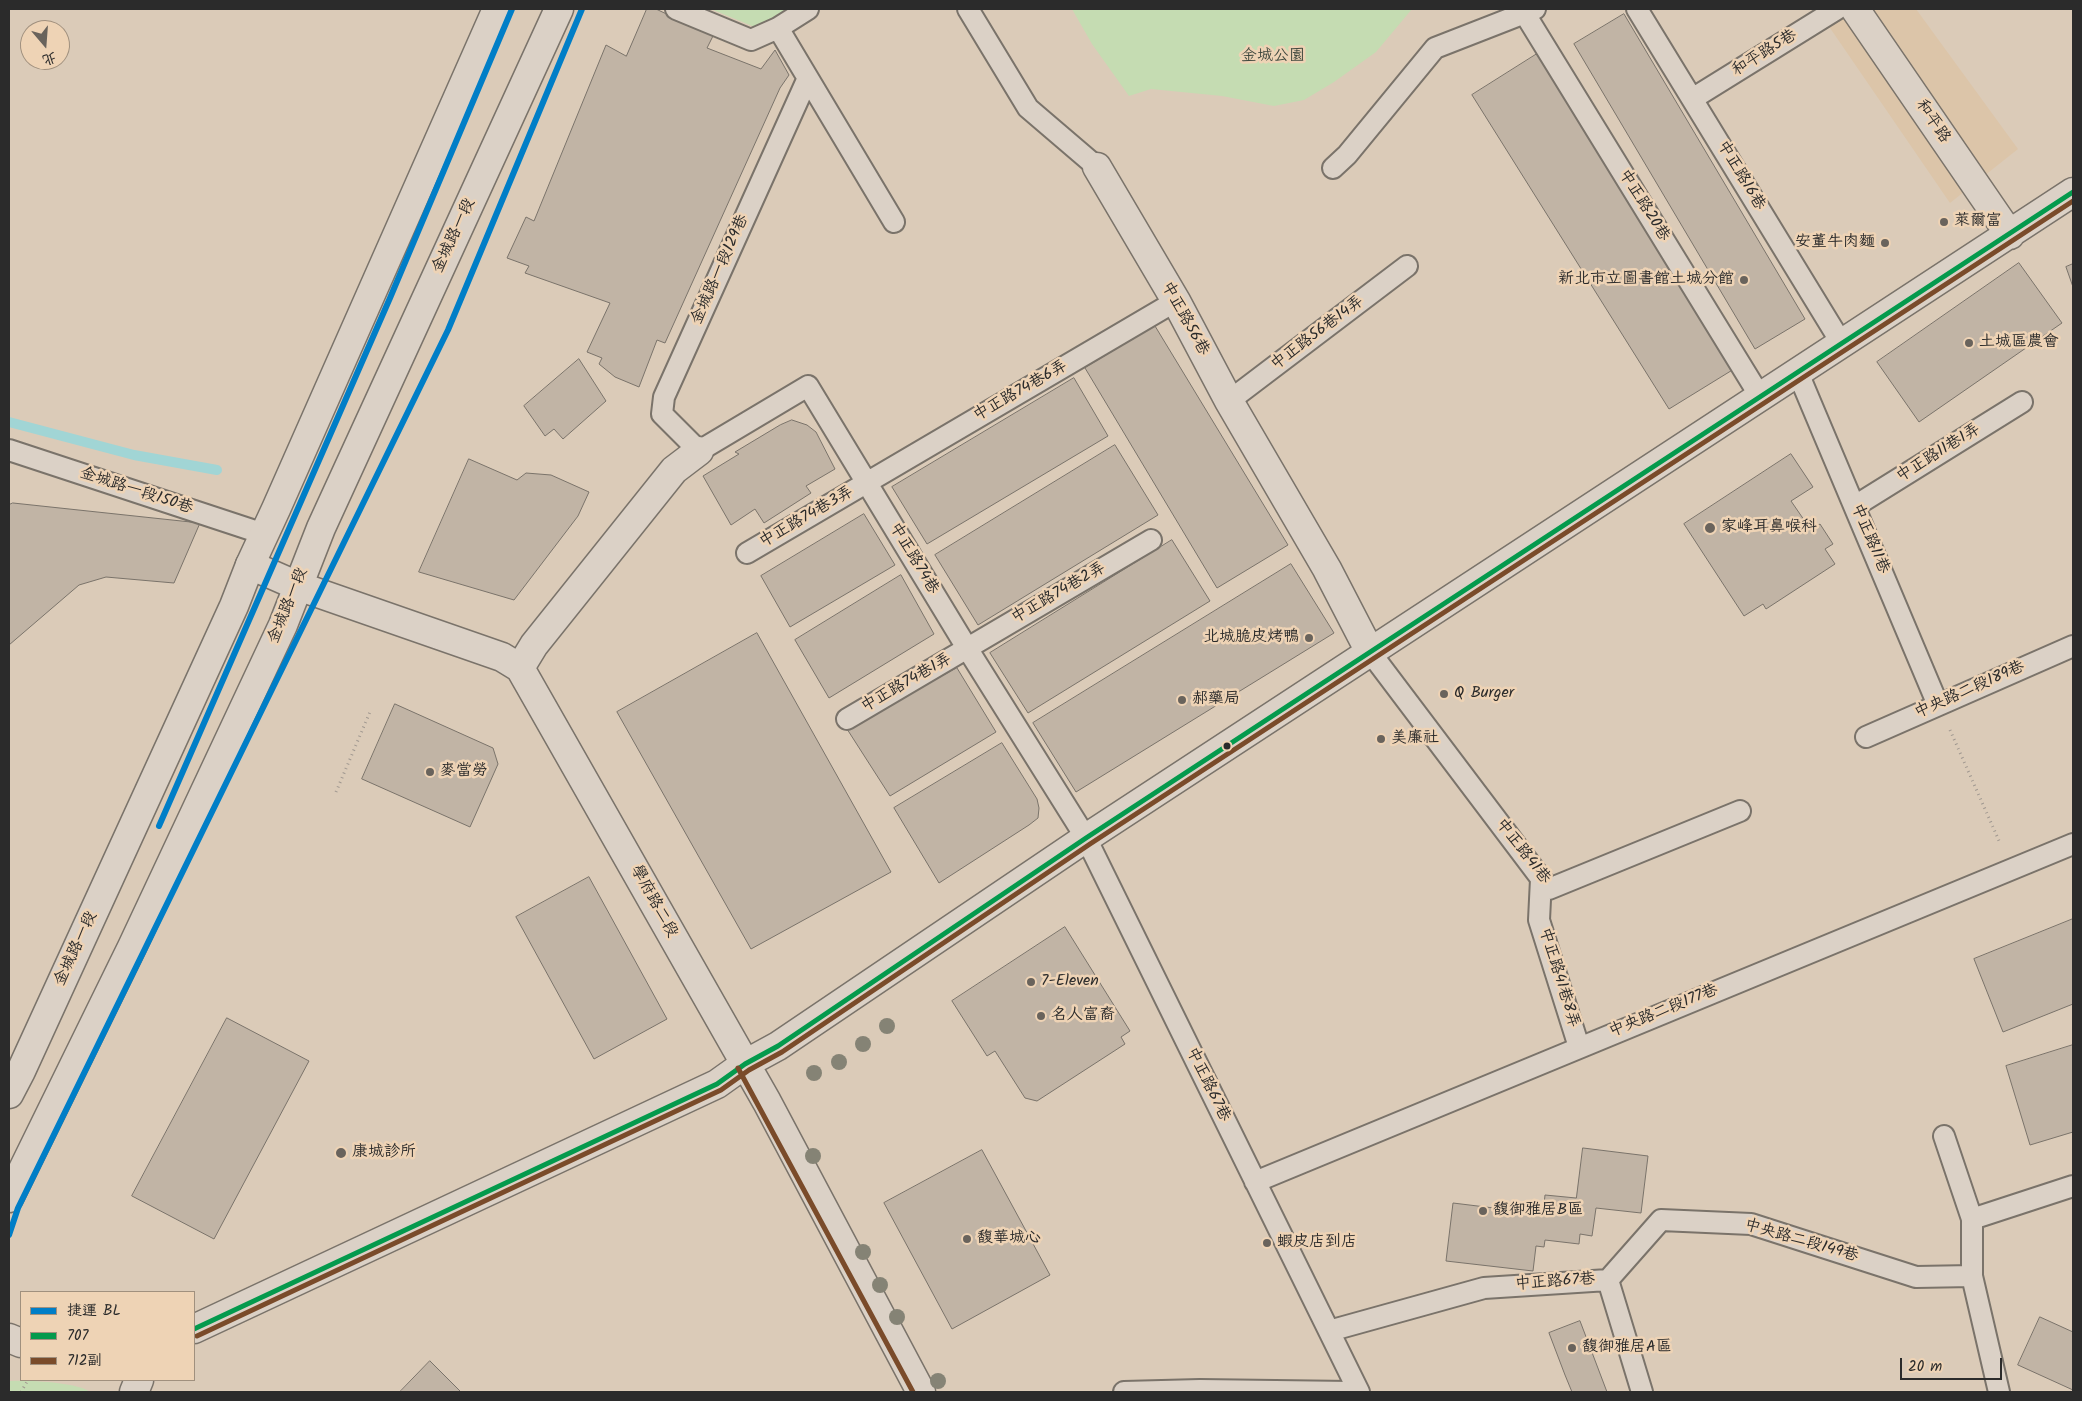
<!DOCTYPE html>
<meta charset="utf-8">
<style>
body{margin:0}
#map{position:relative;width:2082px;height:1401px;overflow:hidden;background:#dbcbb8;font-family:Kalam,"LXGW WenKai TC",sans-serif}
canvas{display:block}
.frame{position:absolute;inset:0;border:10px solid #2b2b2b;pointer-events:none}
.legend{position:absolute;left:20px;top:1291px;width:175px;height:90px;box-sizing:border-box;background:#eed3b5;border:1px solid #a0907e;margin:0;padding:6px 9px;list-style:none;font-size:15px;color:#2b2b2b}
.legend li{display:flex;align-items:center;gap:10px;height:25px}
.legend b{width:25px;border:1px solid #a0907e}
.north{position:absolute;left:20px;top:20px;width:50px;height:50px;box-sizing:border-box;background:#eed3b5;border:1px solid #a0907e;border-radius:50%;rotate:162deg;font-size:14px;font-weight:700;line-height:20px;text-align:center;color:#2b2b2b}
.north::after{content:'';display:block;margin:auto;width:18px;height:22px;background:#69635c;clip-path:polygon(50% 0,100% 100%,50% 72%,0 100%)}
.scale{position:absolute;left:1900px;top:1358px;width:102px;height:22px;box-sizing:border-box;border:2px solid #2b2b2b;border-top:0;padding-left:6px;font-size:15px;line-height:18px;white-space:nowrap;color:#2b2b2b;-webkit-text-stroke:4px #eed3b5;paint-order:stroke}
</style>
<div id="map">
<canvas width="2082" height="1401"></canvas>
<div class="frame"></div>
<ul class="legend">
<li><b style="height:6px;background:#007ec7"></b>捷運 BL</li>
<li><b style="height:6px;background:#049a4d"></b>707</li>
<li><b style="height:6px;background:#7a4b2a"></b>712副</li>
</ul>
<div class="north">北</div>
<div class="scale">20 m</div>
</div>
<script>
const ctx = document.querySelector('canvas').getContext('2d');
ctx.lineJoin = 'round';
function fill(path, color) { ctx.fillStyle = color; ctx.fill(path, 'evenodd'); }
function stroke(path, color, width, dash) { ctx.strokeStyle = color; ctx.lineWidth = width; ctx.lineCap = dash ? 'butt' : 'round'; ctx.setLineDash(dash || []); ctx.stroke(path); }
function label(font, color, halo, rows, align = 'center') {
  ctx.font = font + ' Kalam,"LXGW WenKai TC",sans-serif'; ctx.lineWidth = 5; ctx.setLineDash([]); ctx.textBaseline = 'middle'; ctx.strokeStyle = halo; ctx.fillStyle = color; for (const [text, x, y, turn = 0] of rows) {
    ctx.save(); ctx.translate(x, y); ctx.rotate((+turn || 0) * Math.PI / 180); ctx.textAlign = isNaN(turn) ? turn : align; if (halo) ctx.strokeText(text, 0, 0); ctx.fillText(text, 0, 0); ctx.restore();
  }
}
const built = new Path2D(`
 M1817,9h99l102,140 -68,54z`);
const green = new Path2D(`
 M711,9h75l-29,19z
 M1072,9h340l-36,43 -42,30 -30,18 -30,6 -52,-10 -71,-7 -22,7 -37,-52z
 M9,1381c16,-1 69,1 81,11h-81z`);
const stream = new Path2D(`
 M9,422l125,33 83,15`);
const building = new Path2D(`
 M647,9h9l57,27 -6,12 54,21 14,-19 14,25 -9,13 -115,255 -8,-3 -18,47 -24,-10 -16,-13 3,-6 -15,-6 23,-49 -85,-30 4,-7 -22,-8 19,-41 8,4 72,-176 20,11z
 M1624,14l181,305 -50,30 -181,-305z
 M1537,54l197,315 -65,40 -197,-314z
 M2019,263l43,60 -143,99 -42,-60z
 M2073,264v23l-7,-20z
 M1155,326l133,219 -71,43 -132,-220z
 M579,359l27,42 -43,38 -9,-10 -9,7 -21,-30z
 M1074,378l34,58 -181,108 -35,-57z
 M792,420l15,5 9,7 19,37 -29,17 5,7 -47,30 -9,-14 -24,16 -28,-49 36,-22 -4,-2 45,-27z
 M1115,445l43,70 -180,110 -43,-70z
 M1791,454l22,33 -22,14 20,29 9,-6 13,20 -8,5 10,15 -69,45 -3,-5 -19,12 -60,-92z
 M469,459l48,21 9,-7 25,2 38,17 -11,24 -64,84 -95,-28z
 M13,503l187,20 -26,60 -68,-6 -27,8 -70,60v-140z
 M864,514l31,51 -105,62 -29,-51z
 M1172,540l38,61 -182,112 -38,-60z
 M1291,564l43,69 -258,159 -43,-69z
 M901,575l33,59 -105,64 -34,-58z
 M757,633l134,239 -140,77 -134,-237z
 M957,668l39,64 -106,64 -43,-67z
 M395,704l98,44 5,16 -28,63 -108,-48z
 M1002,743l35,56 2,9 -1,10 -9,7 -90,58 -45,-75z
 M589,877l78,142 -73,40 -78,-142z
 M2073,919v85l-70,28 -29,-73z
 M1065,927l65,104 -9,6 4,7 -88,57 -12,-3 -30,-47 -8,5 -35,-55z
 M227,1018l82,43 -95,178 -82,-43z
 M2073,1045v87l-43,13 -24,-79z
 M1583,1148l65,8 -7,57 -45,-5 -4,28 -12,-2 -1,10 -34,-4 -1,7 -8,-1 -3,25 -87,-10 7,-58 90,11 2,-19 31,3z
 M982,1150l68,125 -98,54 -68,-126z
 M2040,1317l33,15v58l-55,-25z
 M1580,1321l16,42 11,29h-35l-7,-17 -16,-42z
 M430,1361l31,31h-59l-1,-1z`);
const path = new Path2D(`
 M1950,730l50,113
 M336,792l34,-80
 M21,1392l7,-12`);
const lane = new Path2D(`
 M676,9l75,31 27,-12 116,194
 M968,9l60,99 69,59
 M1637,9l205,335
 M1525,14l236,384
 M778,28l30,-19
 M807,80l-143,317 -2,17 37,37 109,-65 159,262 119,190 273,554
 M1692,99l145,-90
 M1333,168l14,-13 88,-107 100,-39
 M1798,373l140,332
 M1229,401l178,-135
 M9,450l255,84
 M1855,506l167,-104
 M747,553l429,-252
 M1370,652l179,237 191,-78
 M847,719l304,-179
 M1866,737l207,-91
 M1541,879l-2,41 40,127
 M1944,1136l28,83
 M1255,1182l818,-338
 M1972,1276l27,116
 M1329,1331l155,-43 124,-8
 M1124,1392l76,-2 150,2
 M1642,1392l-34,-112 53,-60 90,4 165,53 56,-1v-57l101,-33`);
const street = new Path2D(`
 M1855,9l155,226
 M1097,167l79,134 53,100 98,168 43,83
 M250,565l48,21 204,71 18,11 247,434 154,290
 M520,668l14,-23 140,-175 25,-19
 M194,1329l523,-245 28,-20 33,-18 308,-208 987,-646
 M9,1338l12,5
 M134,1392l5,-12`);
const secondary = new Path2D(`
 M9,1094l12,-23 213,-465 16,-41 26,-56 221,-500
 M9,1198l123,-251 151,-322 38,-97 238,-519`);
const bus1 = new Path2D(`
 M194,1329l523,-245 28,-20 33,-18 308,-208 987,-646`);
const bus2 = new Path2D(`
 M738,1068l175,324
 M197,1336l524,-246 28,-20 33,-18 308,-208 983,-643`);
const metro1 = new Path2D(`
 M159,826l231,-528 122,-289
 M9,1235l9,-27 430,-878 134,-321`);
const trees = [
 [887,1026],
 [863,1044],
 [839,1062],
 [814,1073],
 [813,1156],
 [863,1252],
 [880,1285],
 [897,1317],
 [938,1381]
];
const markers = [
 [1944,222,5,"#69635c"],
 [1885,243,5,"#69635c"],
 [1744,280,5,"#69635c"],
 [1969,343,5,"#69635c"],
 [1710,528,6,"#69635c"],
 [1309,638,5,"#69635c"],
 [1444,694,5,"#69635c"],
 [1182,700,5,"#69635c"],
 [1381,739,5,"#69635c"],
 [1227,746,4.5,"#2b2b2b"],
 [430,772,5,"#69635c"],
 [1031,982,5,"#69635c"],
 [1041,1016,5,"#69635c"],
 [341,1153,6,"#69635c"],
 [1483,1211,5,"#69635c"],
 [967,1239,5,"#69635c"],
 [1267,1243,5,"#69635c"],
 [1572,1348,5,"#69635c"]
];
const streetNames = [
 ["和平路5巷",1765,54,-32],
 ["和平路",1932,122,56],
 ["中正路16巷",1740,176,59],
 ["中正路20巷",1643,206,58],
 ["金城路一段",455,236,-65],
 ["金城路一段129巷",721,270,-66],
 ["中正路56巷",1184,319,61],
 ["中正路56巷14弄",1318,334,-37],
 ["中正路74巷6弄",1021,392,-30],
 ["中正路11巷1弄",1939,454,-32],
 ["金城路一段150巷",136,492,18],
 ["中正路74巷3弄",807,518,-30],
 ["中正路11巷",1869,539,67],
 ["中正路74巷",913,559,59],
 ["中正路74巷2弄",1059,594,-30],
 ["金城路一段",289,606,-68],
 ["中正路74巷1弄",907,684,-30],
 ["中央路二段189巷",1970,691,-24],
 ["中正路41巷",1522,852,52],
 ["學府路二段",653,902,61],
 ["金城路一段",77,949,-65],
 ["中正路41巷8弄",1558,978,73],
 ["中央路二段177巷",1664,1012,-22],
 ["中正路67巷",1207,1085,64],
 ["中央路二段149巷",1801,1242,16],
 ["中正路67巷",1555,1283,-4]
];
const parkNames = [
 ["金城公園",1273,57]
];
const poiNames = [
 ["萊爾富",1954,222],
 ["安董牛肉麵",1875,243,"right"],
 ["新北市立圖書館土城分館",1734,280,"right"],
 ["土城區農會",1979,343],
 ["家峰耳鼻喉科",1721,528],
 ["北城脆皮烤鴨",1299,638,"right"],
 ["Q Burger",1454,694],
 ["郝藥局",1192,700],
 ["美廉社",1391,739],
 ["麥當勞",440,772],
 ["7-Eleven",1041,982],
 ["名人富裔",1051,1016],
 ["康城診所",352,1153],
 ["馥御雅居B區",1493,1211],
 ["馥華城心",977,1239],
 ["蝦皮店到店",1277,1243],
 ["馥御雅居A區",1582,1348]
];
fill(built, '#dcc5a9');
fill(green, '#c5dcb2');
stroke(stream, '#a1d5d5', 10);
fill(building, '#c1b4a5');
stroke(building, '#7a736a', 1);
stroke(lane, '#7a736a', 24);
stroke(street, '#7a736a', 31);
stroke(secondary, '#7a736a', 31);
stroke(path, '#a09890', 3, [1, 4]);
stroke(lane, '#dbd1c6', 20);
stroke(street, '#dbd1c6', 28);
stroke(secondary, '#dbd1c6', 28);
stroke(bus1, '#049a4d', 5);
stroke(bus2, '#7a4b2a', 5);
stroke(metro1, '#007ec7', 6);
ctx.fillStyle = '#858375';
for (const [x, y] of trees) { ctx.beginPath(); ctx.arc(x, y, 8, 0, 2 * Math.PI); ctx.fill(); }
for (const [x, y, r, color] of markers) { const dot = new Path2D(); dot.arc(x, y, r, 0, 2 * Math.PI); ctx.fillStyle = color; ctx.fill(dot); stroke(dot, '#eed3b5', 2); }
label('16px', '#2b2b2b', '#eed3b5', streetNames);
label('16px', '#3f483e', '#eed3b5', parkNames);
label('16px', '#2b2b2b', '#eed3b5', poiNames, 'left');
</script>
